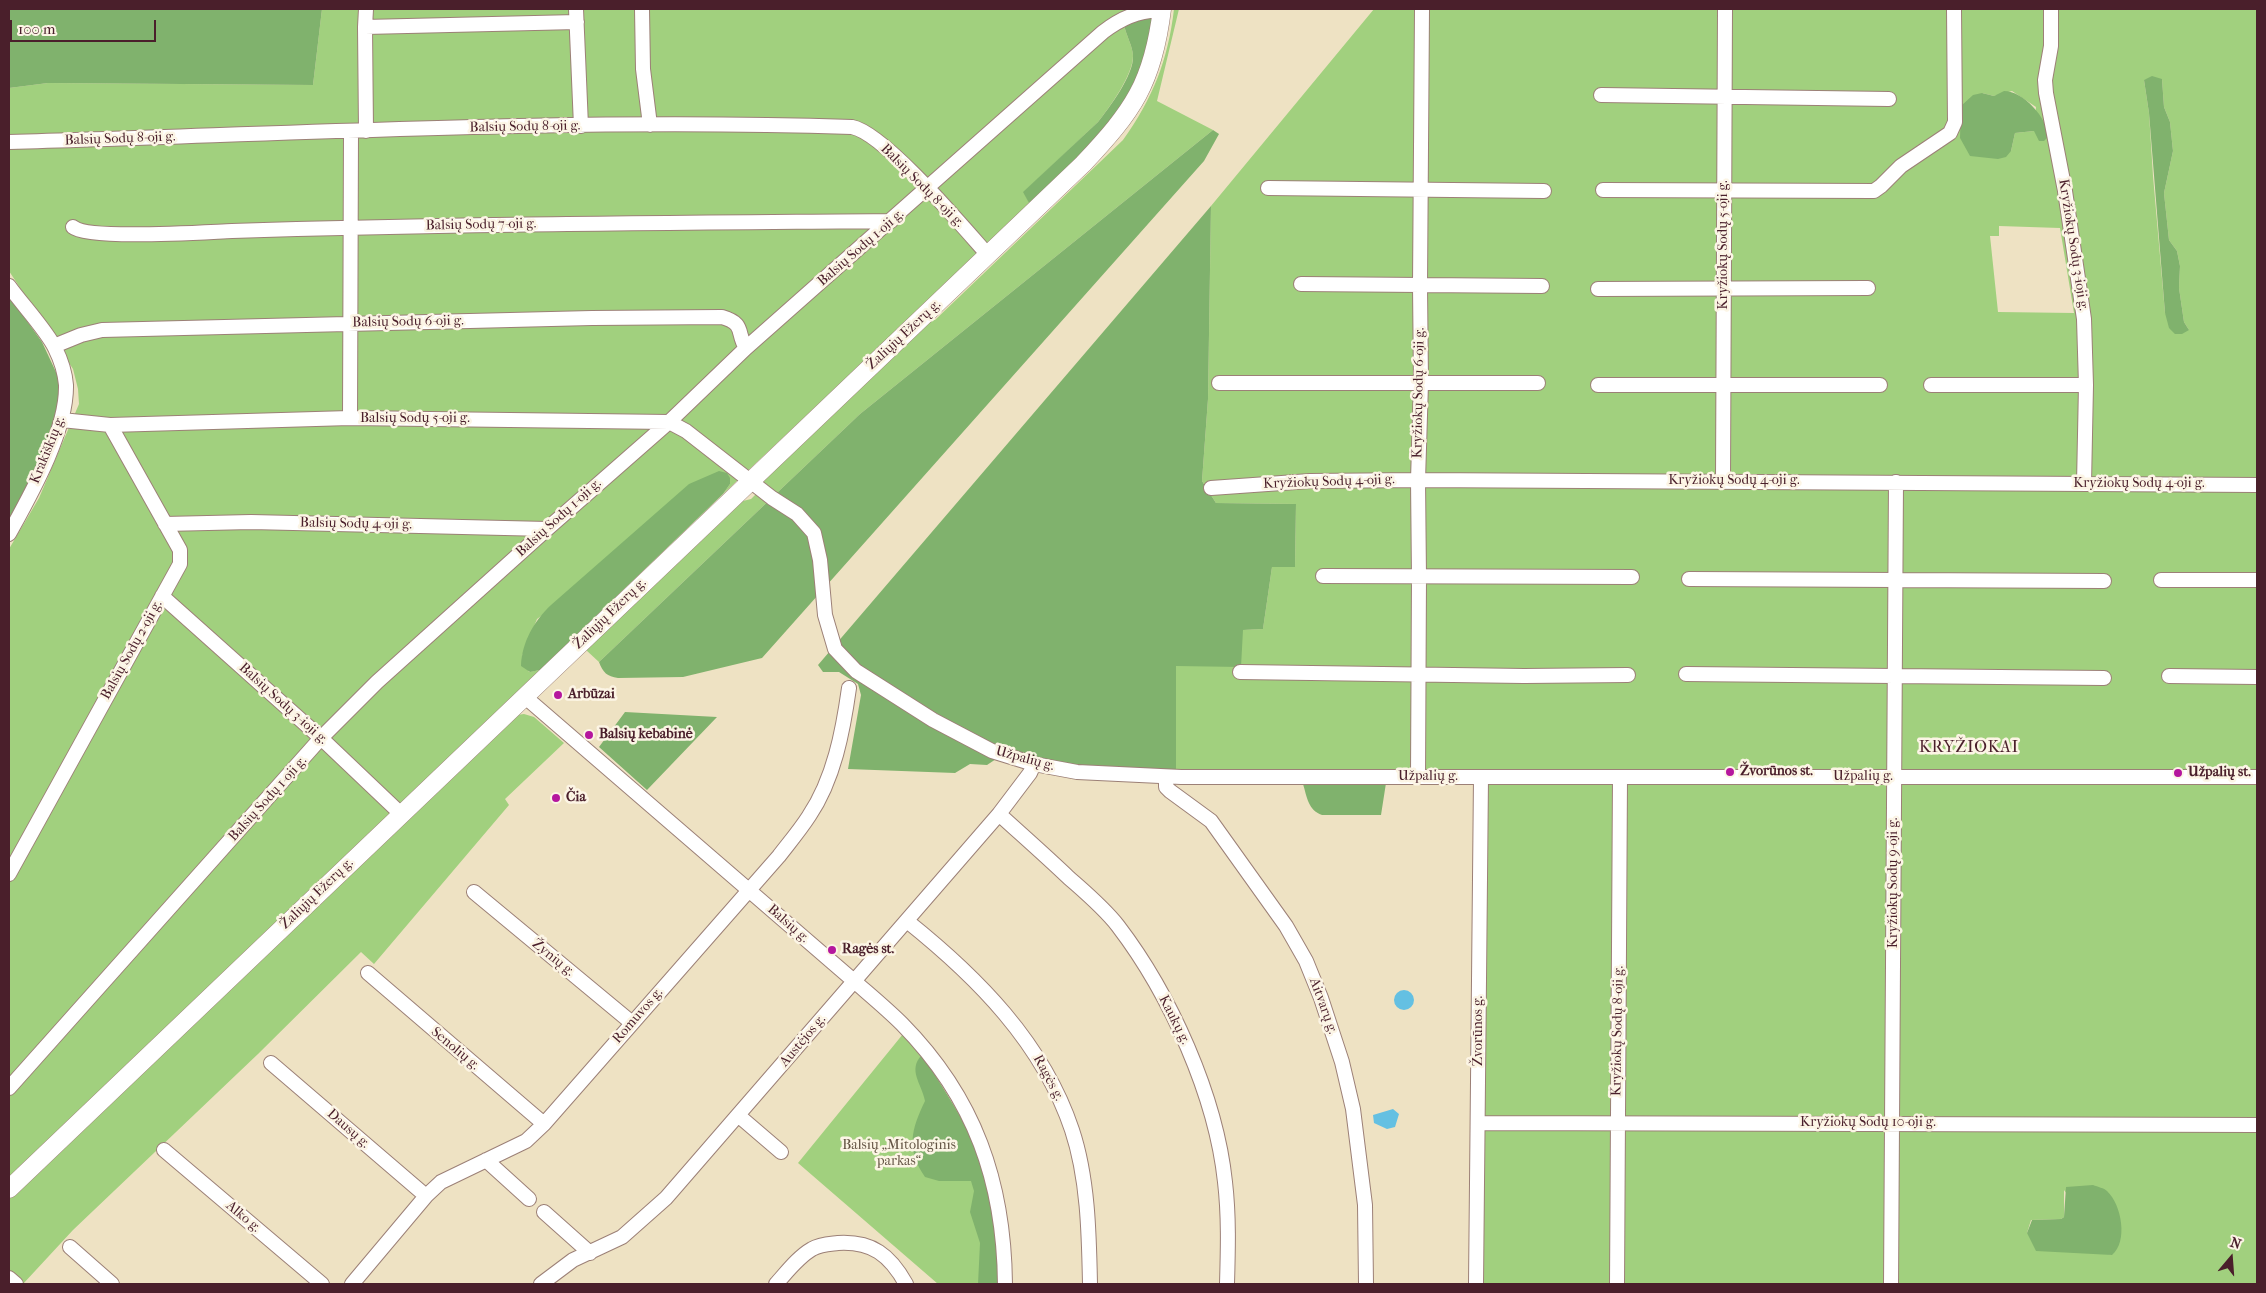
<!DOCTYPE html>
<meta charset="utf-8">
<style>
body{margin:0}
#map{position:relative;width:2266px;height:1293px;overflow:hidden;background:#eee2c3;font-family:"IM FELL French Canon",serif}
canvas{display:block}
.frame{position:absolute;inset:0;border:10px solid #4a1f2b;pointer-events:none}
.north{position:absolute;left:2206px;top:1233px;width:50px;height:50px;-webkit-text-stroke:4px #fcf5e5;paint-order:stroke;rotate:18deg;font-size:14px;font-weight:700;line-height:20px;text-align:center;color:#4a1f2b}
.north::after{content:'';display:block;margin:auto;width:18px;height:22px;background:#4a1f2b;clip-path:polygon(50% 0,100% 100%,50% 72%,0 100%)}
.scale{position:absolute;left:10px;top:20px;width:146px;height:22px;box-sizing:border-box;border:2px solid #4a1f2b;border-top:0;padding-left:6px;font-size:15px;line-height:18px;white-space:nowrap;color:#4a1f2b;-webkit-text-stroke:4px #fcf5e5;paint-order:stroke}
</style>
<div id="map">
<canvas width="2266" height="1293"></canvas>
<div class="frame"></div>
<div class="north">N</div>
<div class="scale">100 m</div>
</div>
<script>
const ctx = document.querySelector('canvas').getContext('2d');
ctx.lineJoin = 'round';
function fill(path, color) { ctx.fillStyle = color; ctx.fill(path, 'evenodd'); }
function stroke(path, color, width, dash) { ctx.strokeStyle = color; ctx.lineWidth = width; ctx.lineCap = dash ? 'butt' : 'round'; ctx.setLineDash(dash || []); ctx.stroke(path); }
function label(font, color, halo, rows, align = 'center') {
  ctx.font = font + ' "IM FELL French Canon",serif'; ctx.lineWidth = 5; ctx.setLineDash([]); ctx.textBaseline = 'middle'; ctx.strokeStyle = halo; ctx.fillStyle = color; for (const [text, x, y, turn = 0] of rows) {
    ctx.save(); ctx.translate(x, y); ctx.rotate((+turn || 0) * Math.PI / 180); ctx.textAlign = isNaN(turn) ? turn : align; if (halo) ctx.strokeText(text, 0, 0); ctx.fillText(text, 0, 0); ctx.restore();
  }
}
const green = new Path2D(`
 M322,9h834l-32,16c2,10 9,22 9,31 0,19 -24,52 -35,66l-74,70 6,13 -307,289 7,-10v-6l-193,141 -15,37 7,16 11,-2 -531,513v-634l30,-51 40,-94 -1,-15 -5,-20 -64,-98v-183l39,-5 265,2z
 M1174,9h5l-22,92 56,29 -353,284 -261,248 -13,-12 157,-149 8,-2 13,-13v-7l165,-159h6l188,-180c30,-42 45,-80 51,-131z
 M1374,9h883v1275h-779l-2,-511 -300,-2v-106l67,-35 20,-1 9,-62h23l1,-63 -80,-1 -14,-22 6,-82 3,-193zM2162,79l2,28 6,15 3,29 -9,42 5,47 8,11 3,15 -1,22 5,34 5,8 -24,-17 -12,-137 -4,-63 -5,-33zM2012,91l24,16 -2,24 -19,2 -4,18 -29,-58 12,3zM1999,226l61,2 14,85 -76,-1 -8,-76h9zM2064,1190l48,65 -85,-22 4,-13 30,-1 3,-2z
 M524,714l10,3 30,26 -59,56 4,6 -135,159 -13,-12 -103,102 -185,176 -50,54h-14v-87l508,-482z
 M903,1034l19,21 41,65 35,164h-60l-140,-121z`);
const forest = new Path2D(`
 M9,9h313l-9,76 -265,-2 -39,5z
 M1156,9l-4,36 -31,71 -91,89 -7,-13 75,-70c11,-14 36,-47 35,-66 0,-9 -7,-21 -9,-31z
 M2152,76l10,3 2,28 6,15 3,29 -9,42 5,47 8,11 3,15 -1,22 5,34 5,8 -7,4h-7l-6,-6 -4,-15 -16,-200 -5,-33z
 M2004,91c19,0 44,27 44,46l-4,4h-5l-5,-10 -19,2 -4,18 -5,6 -8,2 -28,-3 -10,-18 1,-32 12,-11 9,-2 12,3z
 M1213,130l6,4 -15,27 -442,497 -79,19 -65,1c-11,-2 -15,-5 -19,-16l261,-248z
 M1211,206l-3,193 -6,82 14,22 80,1 -1,63h-23l-9,62 -20,1 -2,37 -65,-1v105l-86,-6 -2,14 -92,-20 -9,6 -17,-1 -15,9 -107,-4 13,-74 -3,-11 -19,-12h-16l-5,-7z
 M9,296l33,46 20,43 -3,30 -50,109z
 M719,471l8,2 3,5v6l-7,10 -183,176 -10,2 -9,-6c1,-24 13,-45 30,-61l138,-121z
 M625,712l92,5 -70,73 -48,-43z
 M1386,783l-5,32h-59c-14,-5 -15,-18 -19,-31z
 M922,1055c26,40 52,80 66,126 10,33 10,69 10,103h-20l2,-41 -10,-31 4,-21 -3,-10h-32l-14,-4c-19,-28 -14,-47 0,-76 -3,-17 -18,-31 -3,-46z
 M2093,1185c5,2 11,3 14,6 15,14 21,51 5,64l-76,-4 -9,-18 5,-13 29,-1 3,-2 2,-30z`);
const water = new Path2D(`
 M1394 1000a10 10 0 1 1 20 0a10 10 0 1 1-20 0Z
 M1393,1109l6,5 -4,13 -8,2 -13,-6 -1,-8z`);
const minor = new Path2D(`
 M576,9l5,117
 M642,9l1,60 7,56
 M2051,9v37l-6,34 1,13 19,98 19,128 2,66 -2,99
 M365,27l1,-18
 M1601,95l288,4
 M366,131l-1,-104 212,-5
 M9,142c281,-8 562,-24 843,-15 32,6 112,101 136,128
 M1268,188l276,3
 M1603,190l271,1 7,-5 20,-20 49,-33 5,-11 -1,-113
 M73,227c15,13 133,5 159,4 220,-7 440,-8 659,-10
 M1301,284l241,2
 M9,286c12,17 38,45 46,62 5,10 10,25 11,37 1,46 -35,109 -57,149
 M1598,289l270,-1
 M54,346l27,-11 21,-5 490,-12 130,-1c24,7 14,16 24,31
 M1219,383h319
 M1598,385h282
 M1931,385h155
 M350,418l1,-287
 M62,420l48,5 240,-7 319,4 17,9 86,67 25,16 17,19 6,27 5,55 10,34 21,22 77,49 59,31 42,13 43,8 104,5h1076
 M1723,481l2,-472
 M1211,488l99,-7 108,-1 839,5
 M165,524l86,-2 296,7
 M1323,576l309,1
 M1689,579l415,2
 M2161,580h96
 M162,596l159,142 80,76
 M1240,672l284,4 104,-1
 M1686,674l418,4
 M2169,676l88,1
 M524,696l330,285c16,14 33,28 48,43 73,74 102,158 103,260
 M1166,777v10l4,4 41,30 75,105 20,35 15,37 21,64 11,47 12,96 1,79
 M1418,777l1,-200 -1,-97 3,-97 -1,-97 2,-277
 M999,814c23,21 47,42 70,64 17,15 35,30 49,48 52,68 98,170 107,256 4,34 3,68 2,102
 M9,874l171,-310v-14l-70,-125
 M474,892l158,131
 M907,921c70,56 136,122 165,209 16,48 17,104 18,154
 M368,973l176,151
 M271,1063l155,133
 M9,1088l312,-350 56,-56 170,-153 122,-107 77,-74 357,-316c17,-13 36,-23 59,-21
 M739,1116l42,36
 M1478,1123l779,2
 M164,1150l158,134
 M486,1160l43,39
 M544,1212l46,41
 M70,1247l42,37
 M9,1278l7,6
 M352,1284l74,-88 15,-14 85,-41 18,-17 235,-268c10,-13 21,-26 30,-40 25,-37 34,-85 40,-128
 M541,1284l32,-24 49,-23 44,-39 333,-384 31,-41 4,-9
 M776,1284c10,-11 22,-27 36,-35 8,-5 17,-5 26,-6 34,-2 52,12 68,41
 M1476,1284l5,-507
 M1617,1284l3,-507
 M1891,1284l5,-802`);
const major = new Path2D(`
 M9,1189l1074,-1025c50,-53 70,-81 79,-155`);
const markers = [
 [558,695,5,"#b5179e"],
 [589,735,5,"#b5179e"],
 [1730,772,5,"#b5179e"],
 [2178,773,5,"#b5179e"],
 [556,798,5,"#b5179e"],
 [832,950,5,"#b5179e"]
];
const streetNames = [
 ["Balsių Sodų 8-oji g.",525,127,-1],
 ["Balsių Sodų 8-oji g.",120,139,-2],
 ["Balsių Sodų 8-oji g.",922,186,45],
 ["Balsių Sodų 7-oji g.",481,225,-1],
 ["Kryžiokų Sodų 5-oji g.",1724,245,-90],
 ["Kryžiokų Sodų 3-ioji g.",2073,245,81],
 ["Balsių Sodų 1-oji g.",861,248,-41],
 ["Balsių Sodų 6-oji g.",408,322,-1],
 ["Žaliųjų Ežerų g.",904,335,-43],
 ["Kryžiokų Sodų 6-oji g.",1419,393,-89],
 ["Balsių Sodų 5-oji g.",415,419],
 ["Krakiškių g.",48,450,-68],
 ["Kryžiokų Sodų 4-oji g.",1734,481],
 ["Kryžiokų Sodų 4-oji g.",1329,482,-2],
 ["Kryžiokų Sodų 4-oji g.",2139,484],
 ["Balsių Sodų 1-oji g.",559,518,-42],
 ["Balsių Sodų 4-oji g.",356,524,1],
 ["Žaliųjų Ežerų g.",610,614,-44],
 ["Balsių Sodų 2-oji g.",132,650,-61],
 ["Balsių Sodų 3-ioji g.",283,704,42],
 ["Užpalių g.",1025,759,15],
 ["Užpalių g.",1428,777],
 ["Užpalių g.",1863,777],
 ["Balsių Sodų 1-oji g.",268,799,-48],
 ["Kryžiokų Sodų 9-oji g.",1894,883,-90],
 ["Žaliųjų Ežerų g.",317,894,-44],
 ["Balsių g.",788,924,41],
 ["Žynių g.",553,958,39],
 ["Aitvarų g.",1323,1006,70],
 ["Romuvos g.",638,1016,-49],
 ["Kaukų g.",1174,1020,63],
 ["Žvorūnos g.",1479,1031,-90],
 ["Kryžiokų Sodų 8-oji g.",1618,1031,-89],
 ["Austėjos g.",803,1041,-50],
 ["Senolių g.",455,1049,40],
 ["Ragės g.",1048,1078,62],
 ["Kryžiokų Sodų 10-oji g.",1868,1123],
 ["Dausų g.",348,1129,41],
 ["Alko g.",243,1217,40]
];
const poiNames = [
 ["Arbūzai",568,695],
 ["Balsių kebabinė",599,735],
 ["Žvorūnos st.",1740,772],
 ["Užpalių st.",2188,773],
 ["Čia",566,798],
 ["Ragės st.",842,950]
];
const parkNames = [
 ["Balsių „Mitologinis",899,1146],
 ["parkas“",899,1162]
];
const quarterNames = [
 ["KRYŽIOKAI",1969,748]
];
fill(green, '#a1d07e');
fill(forest, '#80b26d');
fill(water, '#64c0e2');
stroke(minor, '#9c8077', 16);
stroke(major, '#9c8077', 19);
stroke(minor, '#fff', 14);
stroke(major, '#fff', 18);
for (const [x, y, r, color] of markers) { const dot = new Path2D(); dot.arc(x, y, r, 0, 2 * Math.PI); ctx.fillStyle = color; ctx.fill(dot); stroke(dot, '#fcf5e5', 2); }
label('14px', '#4a1f2b', '#fcf5e5', streetNames);
label('bold 14px', '#4a1f2b', '#fcf5e5', poiNames, 'left');
label('14px', '#645444', '#fcf5e5', parkNames);
ctx.letterSpacing = '1px';
label('16px', '#4a1f2b', '#fcf5e5', quarterNames);
ctx.letterSpacing = '0px';
</script>
